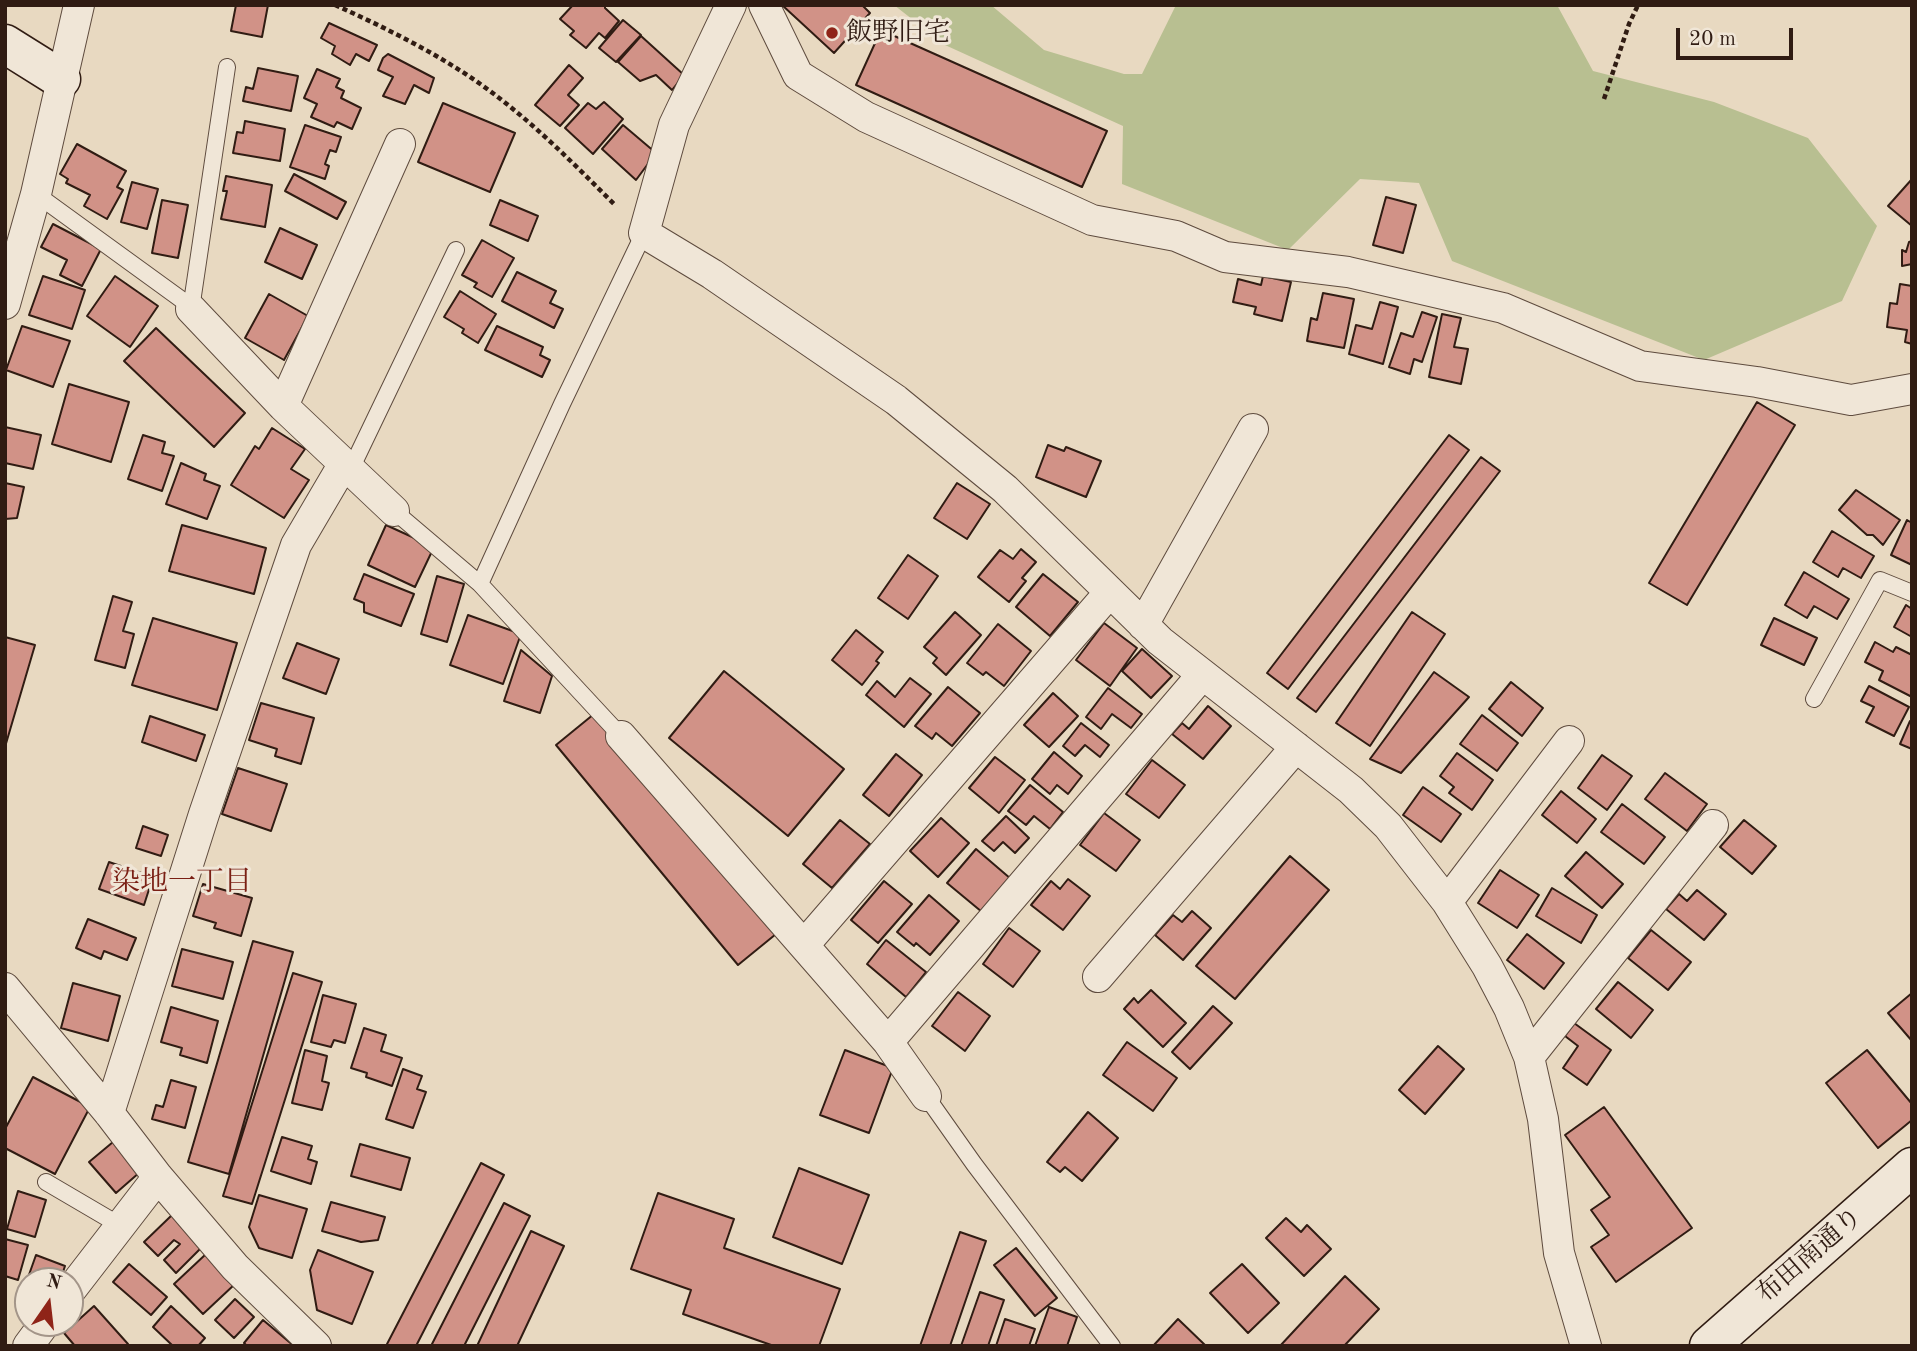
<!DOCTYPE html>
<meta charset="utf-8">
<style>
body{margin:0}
#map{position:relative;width:1917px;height:1351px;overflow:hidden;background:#e8d9c1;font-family:"Old Standard TT",serif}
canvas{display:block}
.frame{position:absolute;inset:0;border:7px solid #301c13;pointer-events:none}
.north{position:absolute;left:14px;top:1267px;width:70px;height:70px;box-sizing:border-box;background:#f0e6d7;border:2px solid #a39589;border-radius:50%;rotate:14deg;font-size:19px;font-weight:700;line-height:28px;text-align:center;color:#301c13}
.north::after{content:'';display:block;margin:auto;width:24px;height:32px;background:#8f2418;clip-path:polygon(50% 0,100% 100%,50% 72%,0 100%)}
.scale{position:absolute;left:1676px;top:28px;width:117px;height:32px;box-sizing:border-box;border:4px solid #301c13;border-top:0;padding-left:9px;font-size:21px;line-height:24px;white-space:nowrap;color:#301c13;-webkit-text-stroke:5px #f0e6d7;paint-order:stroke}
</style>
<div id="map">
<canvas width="1917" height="1351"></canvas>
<div class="frame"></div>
<div class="north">N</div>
<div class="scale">20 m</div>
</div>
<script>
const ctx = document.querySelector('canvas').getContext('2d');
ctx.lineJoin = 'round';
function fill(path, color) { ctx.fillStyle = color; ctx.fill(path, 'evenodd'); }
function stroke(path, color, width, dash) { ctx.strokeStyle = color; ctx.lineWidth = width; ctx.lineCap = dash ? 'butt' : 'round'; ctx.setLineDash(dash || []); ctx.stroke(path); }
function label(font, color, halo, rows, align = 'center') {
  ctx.font = font + ' "Old Standard TT","Noto Serif JP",serif'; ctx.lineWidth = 6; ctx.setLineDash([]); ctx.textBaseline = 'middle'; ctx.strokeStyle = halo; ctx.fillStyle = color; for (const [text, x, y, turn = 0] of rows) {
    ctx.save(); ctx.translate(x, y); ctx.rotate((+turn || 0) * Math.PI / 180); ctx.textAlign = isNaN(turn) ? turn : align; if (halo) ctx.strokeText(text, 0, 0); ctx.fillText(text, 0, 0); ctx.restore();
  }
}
const green = new Path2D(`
 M894,5h97l53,45 80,24h18l34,-69h381l36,66 121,31 94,36 69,88 -35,75 -138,59 -252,-99 -33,-78 -59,-4 -72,71 -166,-66 1,-58 -178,-81z`);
const building = new Path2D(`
 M236,5h32l-6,32 -31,-6z
 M573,5h32v3l14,13 -14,17 -6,-5 -13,15 -16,-13 4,-4 -14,-12z
 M782,5h80l8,8 -36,40z
 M623,20l18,15 -25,27 -17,-14z
 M329,23l48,22 -8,16 -13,-7 -6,11 -18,-11 3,-8 -14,-8z
 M881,30l226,101 -25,56 -226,-102z
 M641,36l43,39 -12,15 -16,-15 -16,6 -22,-19z
 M388,54l46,24 -5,15 -15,-8 -9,19 -22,-8 10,-19 -15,-7 5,-12z
 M569,65l14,13 -15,17 11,10 -19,21 -25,-21z
 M258,68l40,8 -7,35 -48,-10 3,-14 7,2z
 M317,69l23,10 -4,8 8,4 -3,7 20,10 -9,21 -15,-7 -3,5 -23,-10 6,-13 -13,-6z
 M604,102l19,17 -30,35 -28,-26 23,-25 8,6z
 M443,103l72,30 -25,59 -72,-30z
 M245,121l40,8 -5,32 -47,-8 4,-21 6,1z
 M305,125l36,12 -5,15 -6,-2 -5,14 4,2 -4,13 -35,-12z
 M623,125l33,28 -20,27 -34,-31z
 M77,144l49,27 -9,16 6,3 -16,29 -23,-13 6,-11 -24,-12 2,-4 -8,-5z
 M294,174l52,28 -9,17 -52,-28z
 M226,176l46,9 -7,42 -44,-8 6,-28h-4z
 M1912,179v47l-24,-20z
 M132,182l26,7 -11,40 -26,-7z
 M1386,197l30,8 -13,48 -30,-8z
 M162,200l26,5 -10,53 -26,-5z
 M500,200l38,16 -10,25 -38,-16z
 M53,224l48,25 -19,37 -22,-11 7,-15 -26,-13z
 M280,228l37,17 -15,34 -37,-17z
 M482,240l32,18 -22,39 -18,-10 3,-4 -15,-8z
 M1912,241v23l-10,2v-16l4,2 3,-10z
 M517,272l39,19 -6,12 13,6 -9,19 -52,-27z
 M43,276l42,14 -13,39 -43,-14z
 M115,276l43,30 -28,41 -43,-31z
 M1263,276l28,6 -9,39 -28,-7 2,-7 -23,-5 5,-23 23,6z
 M1900,284l12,2v58l-7,-2 2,-12 -20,-3 3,-24 7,1z
 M460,291l36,23 -18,29 -16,-10 2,-4 -20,-12z
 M1323,293l31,6 -10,49 -37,-7 4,-23 6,2z
 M269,294l39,22 -24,44 -39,-22z
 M1380,302l18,5 -15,57 -34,-10 7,-29 16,4z
 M1422,312l15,5 -15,45 -8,-3 -4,15 -21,-7 12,-34 12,4z
 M1442,314l19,4 -7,29 14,2 -7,35 -32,-7z
 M22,326l48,15 -17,46 -47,-17z
 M497,326l46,21 -3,8 10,5 -8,17 -57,-27z
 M156,328l89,85 -31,34 -90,-86z
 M69,384l60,18 -18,60 -59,-18z
 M1757,402l38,23 -108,180 -38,-22z
 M5,427l36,8 -8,34 -28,-6z
 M272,428l33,21 -14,20 18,11 -25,38 -53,-33 24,-39 4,3z
 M143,435l22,7 -3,11 12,3 -12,35 -34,-12z
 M1449,435l20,15 -181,239 -21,-16z
 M1048,445l16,6 2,-4 35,14 -15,36 -50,-20z
 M1481,457l19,14 -184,241 -19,-14z
 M181,463l25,11 -2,6 16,6 -13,33 -41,-15z
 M5,483l19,4 -7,31 -12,1z
 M957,483l33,21 -23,35 -33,-21z
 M1856,490l44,30 -17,25 -10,-10h-6l-28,-25z
 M1907,520l5,3v42l-21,-10z
 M182,525l84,23 -12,46 -85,-23z
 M386,525l48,22 -19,40 -47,-22z
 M1832,531l42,25 -13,22 -18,-10 -5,9 -25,-15z
 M1021,549l15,13 -14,16 4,3 -17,21 -31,-25 22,-27 13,9z
 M908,555l30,21 -30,43 -30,-21z
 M1804,572l45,27 -12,20 -23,-13 -7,12 -22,-13z
 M364,574l50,20 -13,32 -37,-14v-9l-10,-4z
 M1043,574l35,28 -28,34 -34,-29z
 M437,576l27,8 -17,58 -26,-8z
 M113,596l19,6 -9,29 11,3 -9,34 -30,-8z
 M1906,605l6,4v28l-18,-10z
 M955,612l26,23 -35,40 -13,-12 4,-5 -13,-11z
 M1412,612l33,22 -75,112 -34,-23z
 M468,615l53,19 -18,50 -53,-19z
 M153,618l84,25 -20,67 -85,-25z
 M1774,618l43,20 -13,27 -43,-20z
 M1104,623l33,25 -27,38 -34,-26z
 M998,624l33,27 -27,35 -18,-14 -3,3 -16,-12z
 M856,630l27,22 -7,9 3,2 -17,22 -30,-25z
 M5,637l30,8 -30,102z
 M1875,642l18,10 3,-5 16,8v42l-33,-17 4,-9 -18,-9z
 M297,643l42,16 -13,35 -43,-16z
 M1142,649l30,27 -21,22 -29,-27z
 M521,650l31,26 -12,37 -36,-12z
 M724,671l120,98 -56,67 -119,-98z
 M1434,672l35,25 -68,76 -31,-14z
 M910,678l21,16 -27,33 -38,-32 11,-14 18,16z
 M1511,682l32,26 -21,28 -33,-27z
 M1869,686l40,21 -15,29 -28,-14 8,-15 -13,-6z
 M948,687l32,26 -28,33 -16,-13 -4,6 -17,-13z
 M1108,688l34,26 -11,14 -19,-14 -11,15 -15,-12z
 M1053,693l25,23 -29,31 -25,-22z
 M261,703l53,15 -13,46 -26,-8 2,-7 -28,-9z
 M1208,706l23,20 -28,33 -31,-25 10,-11 7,6z
 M594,714l182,220 -38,31 -182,-220z
 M1482,715l36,28 -21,28 -37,-27z
 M150,716l55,19 -9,26 -54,-19z
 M1910,721l2,1v27l-12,-5z
 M1081,723l28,22 -9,12 -15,-12 -10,11 -12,-10z
 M1054,752l28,24 -14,18 -11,-9 -7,9 -18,-15z
 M1457,753l36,27 -21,30 -23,-17 5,-6 -14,-11z
 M896,754l26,21 -33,41 -26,-21z
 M1602,755l30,21 -25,34 -29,-22z
 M995,757l30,23 -26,33 -30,-25z
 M1152,760l33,25 -26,33 -33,-24z
 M238,768l49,16 -16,47 -49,-17z
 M1665,773l42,31 -20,27 -42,-32z
 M1030,785l33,27 -13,17 -16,-13 -8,9 -18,-14z
 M1423,787l38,27 -20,28 -38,-27z
 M1561,791l35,28 -19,24 -35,-28z
 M1622,804l43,33 -21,27 -43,-32z
 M1104,813l36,27 -24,31 -36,-26z
 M1006,816l23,22 -14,15 -12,-11 -9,9 -12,-10z
 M941,818l28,25 -31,34 -28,-26z
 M840,820l30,24 -38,44 -29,-24z
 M1744,820l32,26 -24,28 -32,-27z
 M143,826l25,9 -7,21 -25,-8z
 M976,849l35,30 -29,33 -35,-29z
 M1586,852l37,32 -21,24 -37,-32z
 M1290,856l39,34 -94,109 -39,-33z
 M109,862l44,15 -9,28 -45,-16z
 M1500,870l39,25 -22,33 -39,-25z
 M1068,879l22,17 -27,34 -32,-25 20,-24 9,8z
 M884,881l28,23 -34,39 -27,-23z
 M203,884l49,14 -11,38 -27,-8 2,-5 -23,-7z
 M1552,888l45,27 -16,28 -45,-27z
 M1697,890l29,24 -22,26 -38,-31 13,-15 8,7z
 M929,895l30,26 -29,34 -14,-12 -2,3 -17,-14z
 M1192,911l19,17 -28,32 -28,-25 18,-20 9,7z
 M88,919l48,19 -9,22 -23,-9 -3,8 -25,-11z
 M1009,928l31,23 -27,36 -30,-23z
 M1651,930l40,32 -23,28 -40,-32z
 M1527,934l37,29 -20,26 -37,-29z
 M886,940l40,32 -20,25 -39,-33z
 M253,941l40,11 -64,222 -41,-12z
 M182,949l51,13 -10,37 -51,-13z
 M293,973l29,9 -70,222 -29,-8z
 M1618,982l35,28 -22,28 -35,-29z
 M73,983l47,13 -12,45 -47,-13z
 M1151,990l35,33 -23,24 -39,-38 10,-11 4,5z
 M958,992l32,24 -25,35 -33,-25z
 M1912,993v48l-24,-28z
 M323,995l33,9 -11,39 -11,-3 -3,7 -20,-5z
 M1213,1006l19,17 -42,46 -18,-17z
 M171,1007l47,14 -11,42 -27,-8 2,-7 -21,-6z
 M1574,1023l37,27 -24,35 -24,-17 15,-22 -13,-10z
 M364,1028l22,7 -5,16 21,7 -10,28 -26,-9 1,-4 -16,-5z
 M1127,1042l50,36 -24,33 -50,-36z
 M1438,1046l26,23 -39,45 -26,-24z
 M305,1050l22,6 -5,25 7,2 -7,27 -30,-7z
 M845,1050l48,18 -24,65 -49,-18z
 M1867,1050l45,54v16l-34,28 -52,-65z
 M403,1069l19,7 -5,13 9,3 -13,36 -27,-9z
 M33,1077l57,30 -35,67 -50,-26v-19z
 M171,1080l25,7 -11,41 -33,-9 4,-14 7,2z
 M1604,1107l88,121 -76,54 -25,-35 18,-12 -18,-25 19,-13 -45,-62z
 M1088,1112l30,26 -36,43 -17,-14 -5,5 -13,-10z
 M282,1137l30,9 -4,13 9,3 -6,22 -40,-13z
 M113,1142l27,30 -24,21 -27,-31z
 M360,1144l50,14 -9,32 -50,-14z
 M481,1163l23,12 -88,171h-30z
 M799,1168l70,27 -27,69 -69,-27z
 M18,1191l28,9 -11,37 -28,-8z
 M658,1193l76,26 -10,29 116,41 -21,57h-45l-91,-32 8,-24 -60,-21z
 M259,1195l48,14 -15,49 -33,-10 -10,-21z
 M331,1202l54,15 -7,23 -17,2 -39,-11z
 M504,1203l26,13 -66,130h-33z
 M172,1215l31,31 -27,27 -12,-13 16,-16 -6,-4 -16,16 -14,-14z
 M1286,1218l15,14 6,-7 24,24 -27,27 -38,-38z
 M531,1231l33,15 -47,100h-40z
 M960,1232l26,9 -36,105h-30z
 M5,1239l23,6 -10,35 -13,-4z
 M1016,1248l41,50 -22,18 -41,-51z
 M318,1250l55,22 -21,52 -35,-14 -7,-40z
 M206,1254l29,30 -32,30 -29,-30z
 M36,1255l29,11 -5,15h-32v7l-3,-2z
 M129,1264l38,33 -16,18 -38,-33z
 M1242,1264l37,39 -31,30 -38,-40z
 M1345,1276l34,33 -35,37h-64z
 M980,1292l24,8 -16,46h-27z
 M235,1299l19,18 -20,21 -19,-18z
 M94,1306l34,38 -2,2h-51l-11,-13z
 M171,1306l34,32 -7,8h-25l-20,-19z
 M1049,1307l28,10 -10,29h-32z
 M1005,1319l30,10 -6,17h-33z
 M1178,1319l28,27h-53z
 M263,1320l31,26h-47l-3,-3z`);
const path = new Path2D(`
 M335,5c47,21 99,47 141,76 52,36 96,81 140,125
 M1604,99l25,-75 9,-19`);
const lane = new Path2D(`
 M36,194l146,106 9,9 36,-242
 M350,471l106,-221
 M394,511l86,73 141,152
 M480,584l82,-180 82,-171
 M1814,699l66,-119 32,13
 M926,1096l48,68 138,182
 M46,1182l75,44`);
const street = new Path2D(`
 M731,5l-57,120 -30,108 68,41 184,126 109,89 155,152 191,149 37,36 59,76 40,64 22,42 20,49 14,62 16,134 27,93
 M764,5l34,70 68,42 226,103 84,16 49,21 123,15 155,36 137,58 117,16 94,18 61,-11
 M5,304l31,-110 43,-189
 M191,309l92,97 111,105
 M283,406l117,-262
 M1143,625l110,-196
 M621,736l267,306 38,54
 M1447,902l122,-161
 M804,945l306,-353
 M1098,977l198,-230
 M5,988l104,125 49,64 77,90 81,79
 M888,1042l314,-367
 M1529,1057l184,-232
 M109,1113l95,-299 92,-269 47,-80
 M70,1291l88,-114
 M28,1346l17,-23`);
const secondary = new Path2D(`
 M5,44l56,35
 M1709,1346l203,-179`);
const markers = [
 [832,33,7,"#8f2418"]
];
const poiNames = [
 ["飯野旧宅",846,33]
];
const streetNames = [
 ["布田南通り",1810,1256,-41]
];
const neighbourhoodNames = [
 ["染地一丁目",182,883]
];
fill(green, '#b8bf91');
fill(building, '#d19287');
stroke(building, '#301c13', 2);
stroke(lane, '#5e4b3e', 18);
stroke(street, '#5e4b3e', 32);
stroke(secondary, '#301c13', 41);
stroke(path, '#301c13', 4.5, [5, 3.5]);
stroke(lane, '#f0e6d7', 16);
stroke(street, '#f0e6d7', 30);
stroke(secondary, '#f0e6d7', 38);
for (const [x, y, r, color] of markers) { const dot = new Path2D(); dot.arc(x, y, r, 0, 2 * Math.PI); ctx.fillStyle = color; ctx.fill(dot); stroke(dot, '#f0e6d7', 2.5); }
label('26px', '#301c13', '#f0e6d7', poiNames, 'left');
label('26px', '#301c13', '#f0e6d7', streetNames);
label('28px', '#7a1f14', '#f0e6d7', neighbourhoodNames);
</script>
